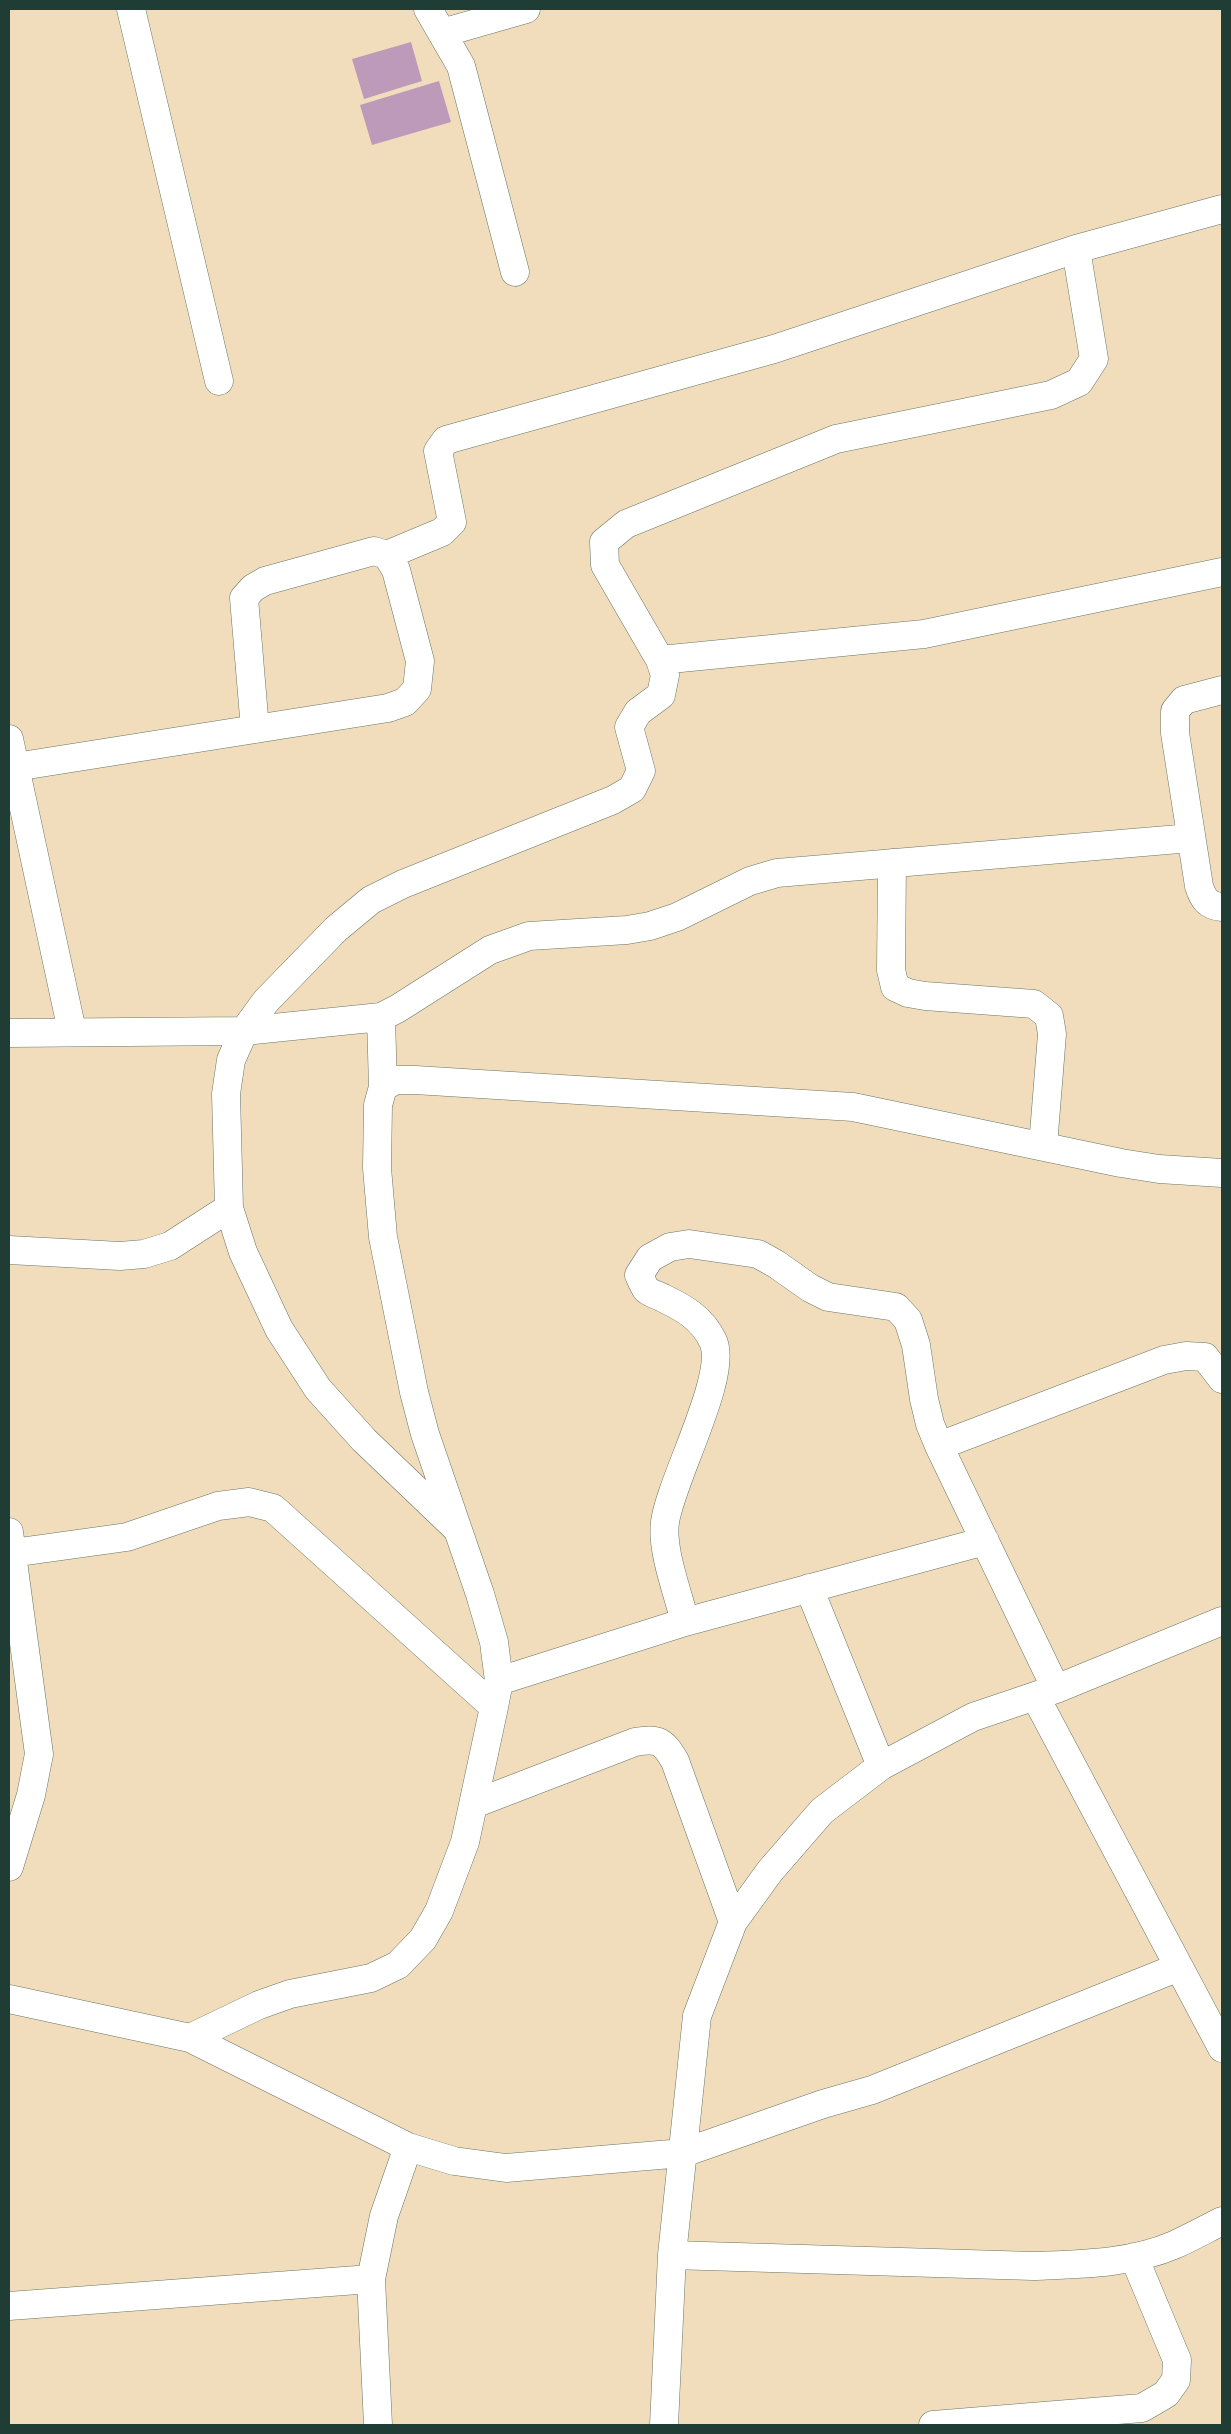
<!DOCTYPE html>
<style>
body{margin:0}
#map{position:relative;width:1231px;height:2434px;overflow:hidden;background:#f1ddbc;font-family:Vollkorn,serif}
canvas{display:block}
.frame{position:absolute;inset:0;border:10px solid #1f3d34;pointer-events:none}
</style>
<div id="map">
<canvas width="1231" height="2434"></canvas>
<div class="frame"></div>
</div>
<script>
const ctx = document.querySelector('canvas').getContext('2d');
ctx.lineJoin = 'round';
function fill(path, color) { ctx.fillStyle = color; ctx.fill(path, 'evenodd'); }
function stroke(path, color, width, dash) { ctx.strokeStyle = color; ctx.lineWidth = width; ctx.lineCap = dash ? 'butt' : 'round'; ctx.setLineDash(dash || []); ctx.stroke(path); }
const building = new Path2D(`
 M411,42l11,39 -58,18 -12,-40z
 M439,81l12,41 -79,23 -12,-40z`);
const minor = new Path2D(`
 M131,9l88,372
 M428,9l33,57 54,206
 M442,33l84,-24
 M387,555l55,-23 10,-10 -14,-71 8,-11 328,-91 302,-100 146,-40
 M660,660l264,-26 298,-62
 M1222,690l-38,10 -9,11v22l24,153c4,13 9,20 23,21
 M9,739l63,292
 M15,767l373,-59 17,-6 12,-13 3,-28 -24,-91 -9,-15 -13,-4 -109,30 -12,7 -9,10 11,131
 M892,863l-1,107 4,17 13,6 17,3 109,8 15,12 3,18 -9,112
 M381,1017l2,70
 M9,1033l235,-2 137,-14 16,-8 93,-59 39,-14 98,-6 23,-4 27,-9 73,-36 27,-8 414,-35
 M9,1250l111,6 24,-2 26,-8 59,-38
 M939,1446l225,-86 22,-4 19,1 17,22
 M456,1528l-92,-88 -46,-51 -39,-60 -36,-77 -14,-44 -3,-114 5,-34 13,-29 22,-30 70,-72 35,-29 32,-16 210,-84 19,-11 9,-18 -12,-44 9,-15 23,-17 4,-20 -5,-15 -55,-95 -1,-23 22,-18 210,-85 215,-44 28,-13 15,-23 -18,-110
 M9,1532l30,222 -8,41 -22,72
 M12,1553l115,-16 91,-31 31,-4 24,6 221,199
 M809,1588l72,178
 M685,1622c-7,-29 -24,-72 -20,-100 6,-43 64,-147 48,-181 -11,-23 -29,-33 -50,-43 -5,-3 -14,-5 -17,-9 -3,-4 -5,-10 -7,-14l11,-17 20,-11 19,-3 69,10 18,10 34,24 18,9 68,10 12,13 8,25 8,54 6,25 9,22 117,243
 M499,1681l186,-59 300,-81
 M1035,1696l187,352
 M474,1804l161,-62c24,-4 28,-1 40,19l58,161
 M9,1999l181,39 218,109 46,14 52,7 177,-15 140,-49 49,-14 307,-123
 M190,2038l69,-33 31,-11 81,-16 27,-13 25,-26 16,-28 26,-69 29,-135 5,-26 -5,-39 -14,-48 -55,-160 -11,-42 -31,-155 -6,-69 1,-63 5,-18 13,-7h19l438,27 268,56 38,6 63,4
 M672,2255l361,11c47,-2 97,-2 141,-21 16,-7 32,-16 48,-24
 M9,2306l362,-27
 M378,2425l-7,-146 13,-63 24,-69
 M664,2425l8,-170 25,-239 36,-94 37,-51 52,-60 59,-45 92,-49 83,-28 166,-68
 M933,2425l209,-17 24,-14 10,-14 1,-20 -43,-103`);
fill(building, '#bd99ba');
stroke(minor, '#687564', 29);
stroke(minor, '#fff', 28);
</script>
